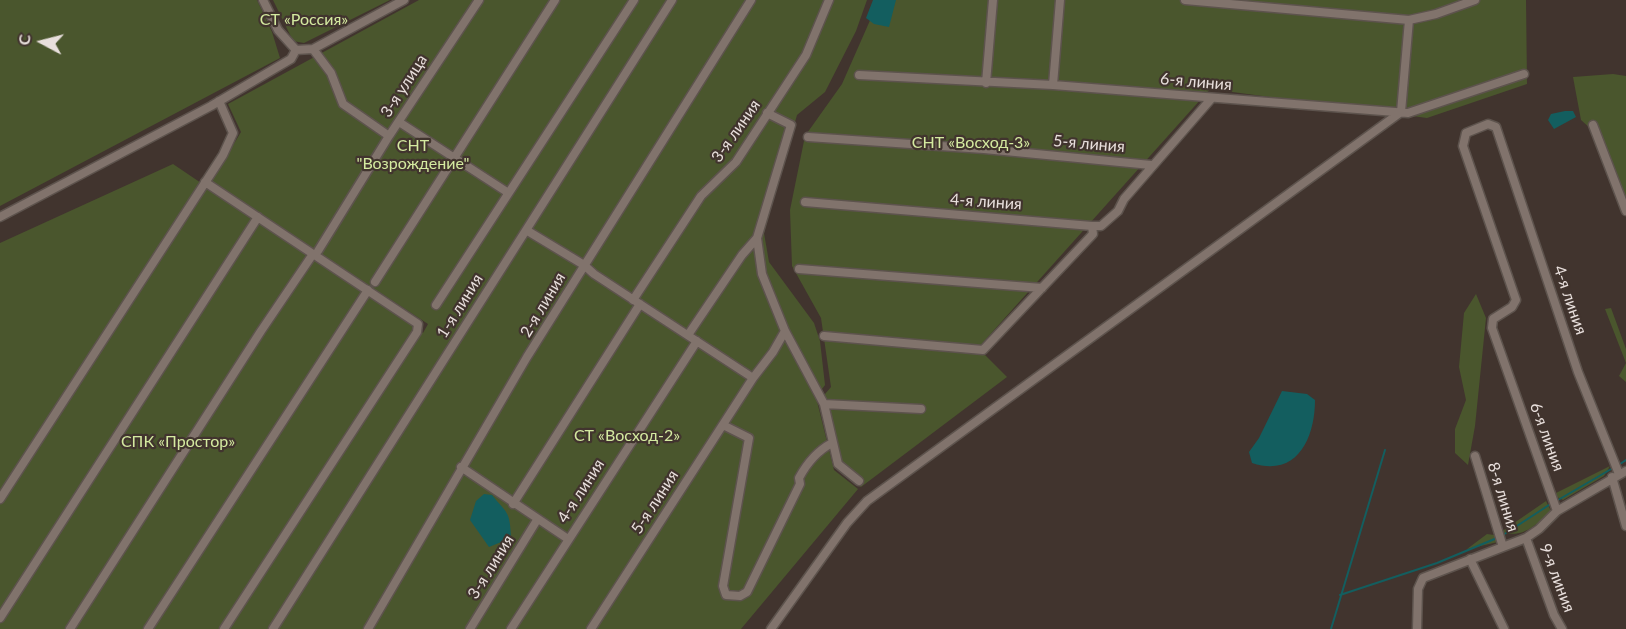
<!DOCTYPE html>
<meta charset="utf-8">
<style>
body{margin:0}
#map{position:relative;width:1626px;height:629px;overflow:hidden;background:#41342e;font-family:Lato,sans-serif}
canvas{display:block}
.north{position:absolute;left:12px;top:12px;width:60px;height:60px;-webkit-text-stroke:4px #41342e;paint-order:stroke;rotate:277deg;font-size:16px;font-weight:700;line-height:24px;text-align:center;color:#e8dfdc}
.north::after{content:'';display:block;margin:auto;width:21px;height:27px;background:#e8dfdc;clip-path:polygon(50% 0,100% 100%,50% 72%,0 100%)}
</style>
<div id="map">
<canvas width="1626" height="629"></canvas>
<div class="north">С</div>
</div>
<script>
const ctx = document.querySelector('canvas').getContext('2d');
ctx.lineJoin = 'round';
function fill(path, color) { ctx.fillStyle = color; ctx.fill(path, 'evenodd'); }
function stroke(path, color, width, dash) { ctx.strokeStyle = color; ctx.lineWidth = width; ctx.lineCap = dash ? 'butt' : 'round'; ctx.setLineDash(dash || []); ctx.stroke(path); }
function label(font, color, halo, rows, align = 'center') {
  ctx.font = font + ' Lato,sans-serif'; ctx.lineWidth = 4.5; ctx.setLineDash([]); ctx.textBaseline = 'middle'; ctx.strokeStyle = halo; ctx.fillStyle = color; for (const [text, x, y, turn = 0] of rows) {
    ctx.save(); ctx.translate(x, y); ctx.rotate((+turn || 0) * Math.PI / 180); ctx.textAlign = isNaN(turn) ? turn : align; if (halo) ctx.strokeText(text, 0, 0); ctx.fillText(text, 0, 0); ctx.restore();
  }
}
const green = new Path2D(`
 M0,0h257l15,32 8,26 -280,148z
 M273,0h117l-86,43 -11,-2z
 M419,0h448l-11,31 -31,61 -28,23 -33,118 5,29 45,61 6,18 5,44 -9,12 18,73 24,19 -117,140h-741v-386l173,-79 250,169 5,-9 -217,-142 30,-50 -13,-28z
 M879,0h647l1,84 -100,34 -217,-29 -232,259 29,29 -146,110 -26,-21 -15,-66 11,-13 -10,-69 -29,-52 -2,-56 15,-74 37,-52z
 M1613,74l13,2v125l-25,-63 -20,-18 -8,-43z
 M1476,294l10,24 -11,108 -7,39 -13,-12v-24l11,-29 -7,-33 5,-54z
 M1611,308l15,41v33l-7,-6 7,-13 -21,-54z
 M1610,466l-6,10 -41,24 -6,-3 -1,-4z
 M1546,501l5,10c-15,14 -28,28 -50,21z
 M1487,534l7,1 4,7 -31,7z`);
const water = new Path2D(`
 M873,0h23l-7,27 -15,-3 -8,-6z
 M1565,111h8l3,6 -22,12 -6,-9 3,-6z
 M1282,391l25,3 8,6c0,38 -18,78 -63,63l-3,-11 10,-14z
 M484,494l8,1c15,19 18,15 19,43l-22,9 -19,-27 6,-19z`);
const stream = new Path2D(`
 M1620,464l6,-4
 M1558,500l55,-32
 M1503,535l46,-30
 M1340,595l97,-32 60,-25
 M1331,629l54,-179`);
const minor = new Path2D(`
 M263,0l15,30 18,20 17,-1 91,-49
 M1185,0l224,20 27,-6 39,-14
 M313,49l18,24 12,31 46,32
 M859,75l194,10 355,28 116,-39
 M986,83l7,-83
 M1053,85l7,-85
 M399,122l108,70
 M1593,125l33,86
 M808,137l176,12 167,16
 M205,182l213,142 -1,8 -193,297
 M805,202l287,24
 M0,217l211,-111 80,-47 5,-9
 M526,230l58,35 10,9 159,104
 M757,238l5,36 23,57 39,73
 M318,251l71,-115 90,-136
 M799,269l243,19
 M375,282l180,-282
 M633,300l68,-104 35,-34 70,-107 23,-55
 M436,305l198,-305
 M688,335l54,-80 15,-17 34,-113 -24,-12
 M824,336l159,14 110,-116 -1,-8h9l17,-15 6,-12 87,-100
 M723,425l26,13 -26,148 3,9 14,1 7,-4 53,-108 -1,-6c8,-15 18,-27 33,-35
 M1475,456l28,91
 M461,467l107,72
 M1612,477l14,49
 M859,481l-21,-17 -14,-60 97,5
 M0,499l223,-344 10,-22 -14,-32
 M513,504l127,-200
 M1557,511l-65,-183 1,-9 19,-12 4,-7 -53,-154 3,-13 22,-9 8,3 82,245 41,102
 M1526,538l28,77 8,14
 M1470,559l34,70
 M0,618l258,-401
 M70,629l191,-298 52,-77
 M148,629l220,-339
 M273,629l399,-629
 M368,629l159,-272 224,-357
 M470,629l67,-109
 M511,629l186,-288
 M591,629l162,-251 20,-26 12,-21
 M771,629l76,-106 20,-22 534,-389 8,-92
 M1417,629l1,-40 5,-11 103,-40 13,-9 18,-18 69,-40`);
const parkNames = [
 ["СТ «Россия»",304,20],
 ["СНТ «Восход-3»",971,143],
 ["СНТ",413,146],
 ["\"Возрождение\"",413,164],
 ["СТ «Восход-2»",627,436],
 ["СПК «Простор»",178,442]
];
const streetNames = [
 ["6-я линия",1196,82,5],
 ["3-я улица",404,86,-57],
 ["3-я линия",736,131,-55],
 ["5-я линия",1089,144,5],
 ["4-я линия",986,202,4],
 ["4-я линия",1570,300,71],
 ["2-я линия",543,305,-59],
 ["1-я линия",460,306,-58],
 ["6-я линия",1547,437,70],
 ["4-я линия",581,491,-57],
 ["8-я линия",1503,497,73],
 ["5-я линия",655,502,-57],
 ["3-я линия",491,567,-58],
 ["9-я линия",1557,578,69]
];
fill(green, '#4a562d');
fill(water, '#135e5f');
stroke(stream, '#135e5f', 2);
stroke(minor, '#5d534d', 11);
stroke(minor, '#81736c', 8);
label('16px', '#d4eaa0', '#41342e', parkNames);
label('16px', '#e8dfdc', '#41342e', streetNames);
</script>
